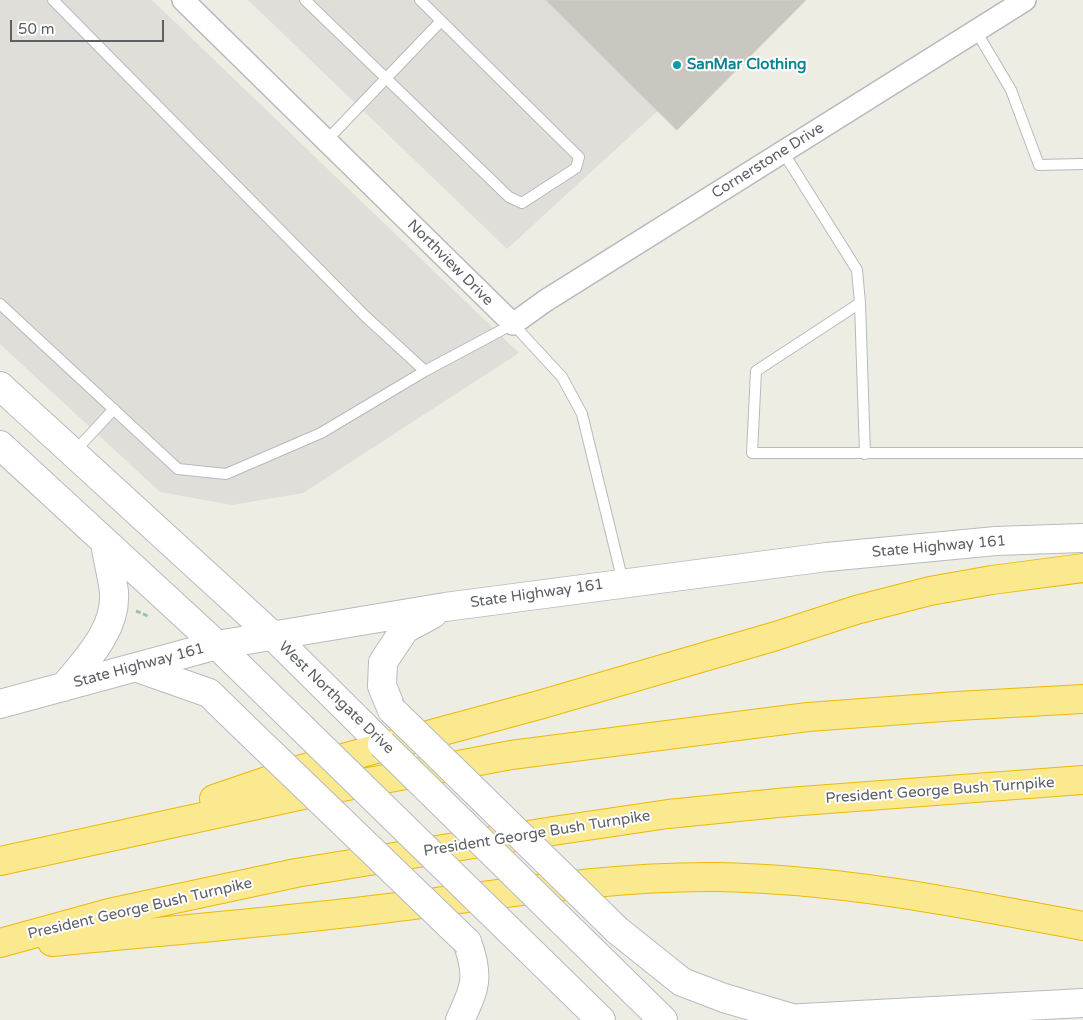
<!DOCTYPE html>
<style>
body{margin:0}
#map{position:relative;width:1083px;height:1020px;overflow:hidden;background:#eeede4;font-family:"Varela Round",sans-serif}
canvas{display:block}
.scale{position:absolute;left:10px;top:20px;width:154px;height:22px;box-sizing:border-box;border:2px solid #5c5f64;border-top:0;padding-left:6px;font-size:15px;line-height:18px;white-space:nowrap;color:#5c5f64;-webkit-text-stroke:4px #fff;paint-order:stroke}
</style>
<div id="map">
<canvas width="1083" height="1020"></canvas>
<div class="scale">50 m</div>
</div>
<script>
const ctx = document.querySelector('canvas').getContext('2d');
ctx.lineJoin = 'round';
function fill(path, color) { ctx.fillStyle = color; ctx.fill(path, 'evenodd'); }
function stroke(path, color, width, dash) { ctx.strokeStyle = color; ctx.lineWidth = width; ctx.lineCap = dash ? 'butt' : 'round'; ctx.setLineDash(dash || []); ctx.stroke(path); }
function label(font, color, halo, rows, align = 'center') {
  ctx.font = font + ' "Varela Round",sans-serif'; ctx.lineWidth = 4; ctx.setLineDash([]); ctx.textBaseline = 'middle'; ctx.strokeStyle = halo; ctx.fillStyle = color; for (const [text, x, y, turn = 0] of rows) {
    ctx.save(); ctx.translate(x, y); ctx.rotate((+turn || 0) * Math.PI / 180); ctx.textAlign = isNaN(turn) ? turn : align; if (halo) ctx.strokeText(text, 0, 0); ctx.fillText(text, 0, 0); ctx.restore();
  }
}
const industrial = new Path2D(`
 M0,0h152l367,353 -216,140 -71,12 -72,-13 -160,-148z
 M248,0h531l-272,249z`);
const building = new Path2D(`
 M546,0h260l-129,130z`);
const path = new Path2D(`
 M136,611l12,5`);
const service = new Path2D(`
 M53,0l312,316 60,55
 M305,0l204,197 13,6 54,-35 3,-11 -159,-157
 M976,31l35,59 28,75 44,-1
 M326,141l115,-120
 M783,152l74,118 3,33 -104,68 -4,82h331
 M860,303l5,151
 M0,304l178,165 48,5 95,-41 104,-62 88,-47 49,53 20,37 41,168
 M74,452l40,-43`);
const minor = new Path2D(`
 M183,0l330,324 32,-23 480,-301`);
const secondary = new Path2D(`
 M0,386l271,248 111,110
 M0,445l217,200 84,82
 M138,668l71,25 39,38
 M64,687c22,-27 53,-58 50,-95 -2,-17 -7,-34 -9,-50
 M0,704l217,-59 228,-38 382,-50 169,-16 87,-3
 M392,710l-10,-24 1,-24 22,-33 28,-15
 M561,920l102,100
 M617,930l65,52 42,16 64,19
 M512,933l89,87
 M460,1020c15,-32 20,-43 7,-78
 M765,1020l318,-17`);
const motorway = new Path2D(`
 M214,799l88,-30 237,-64 237,-69 80,-26 74,-19 62,-11 91,-12
 M0,861l321,-70 190,-36 297,-38 149,-11 126,-7
 M52,942c112,-11 225,-20 337,-34 109,-13 218,-32 327,-31 125,2 245,26 367,49
 M0,943l109,-30 187,-40 257,-42 115,-17 120,-12 295,-22`);
const secondaryBridge = new Path2D(`
 M392,710l225,220
 M301,727l211,206
 M248,731l219,211
 M382,744l179,176`);
const markers = [
 [677,65,5,"#0f9aa8"]
];
const cultureNames = [
 ["SanMar Clothing",687,65]
];
const streetNames = [
 ["Cornerstone Drive",768,161,-32],
 ["Northview Drive",450,263,45],
 ["State Highway 161",939,547,-5],
 ["State Highway 161",537,594,-8],
 ["State Highway 161",139,666,-15],
 ["West Northgate Drive",336,698,44],
 ["President George Bush Turnpike",940,791,-4],
 ["President George Bush Turnpike",537,834,-9],
 ["President George Bush Turnpike",140,909,-13]
];
fill(industrial, '#e0ded8');
fill(building, '#cac7c1');
stroke(building, '#d3cfc2', 1);
stroke(service, '#b6b9be', 12);
stroke(minor, '#b6b9be', 24);
stroke(secondary, '#b7bac0', 30);
stroke(motorway, '#ecb906', 30);
stroke(path, '#9ac5ab', 3, [5, 2.5]);
stroke(service, '#fff', 10);
stroke(minor, '#fff', 21);
stroke(secondary, '#fff', 28);
stroke(motorway, '#fae98f', 28);
stroke(secondaryBridge, '#b7bac0', 30, []);
stroke(secondaryBridge, '#fff', 28);
for (const [x, y, r, color] of markers) { const dot = new Path2D(); dot.arc(x, y, r, 0, 2 * Math.PI); ctx.fillStyle = color; ctx.fill(dot); stroke(dot, '#fff', 2); }
label('bold 15px', '#0d838f', '#fff', cultureNames, 'left');
label('15px', '#5c5f64', '#fff', streetNames);
</script>
